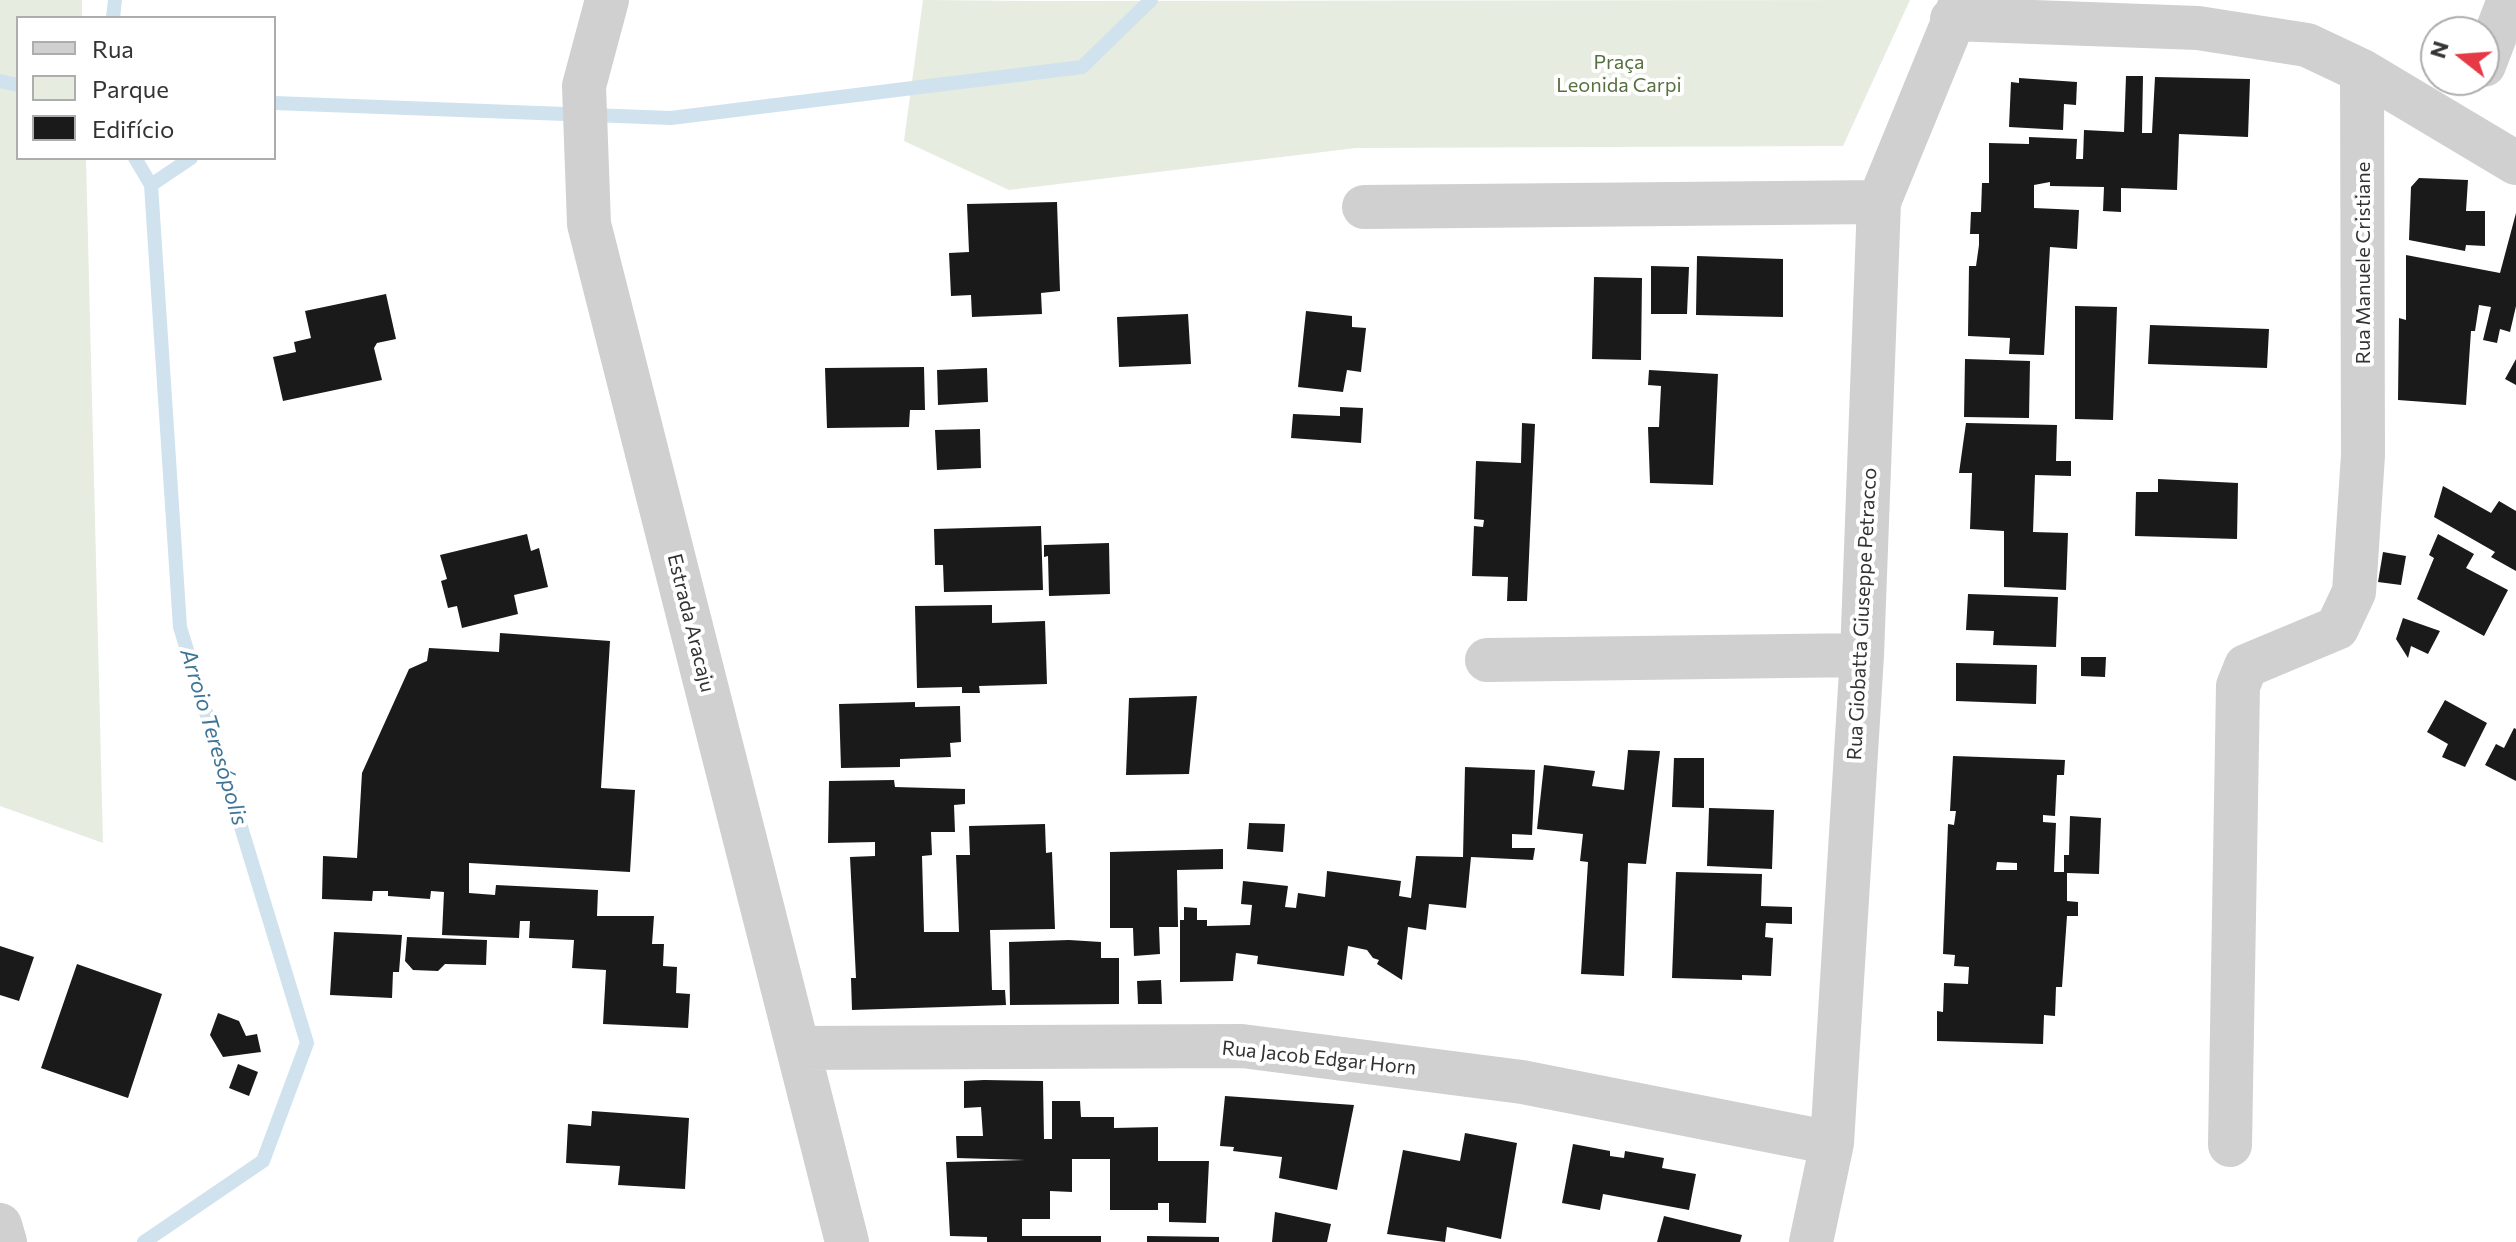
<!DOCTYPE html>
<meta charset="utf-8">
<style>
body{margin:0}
#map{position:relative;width:2516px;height:1242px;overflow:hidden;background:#fff;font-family:Commissioner,sans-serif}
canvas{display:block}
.legend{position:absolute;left:16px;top:16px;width:260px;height:144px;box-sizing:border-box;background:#fff;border:2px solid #adadad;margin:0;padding:10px 14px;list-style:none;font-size:24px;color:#333}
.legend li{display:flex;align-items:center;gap:16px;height:40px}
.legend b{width:40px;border:2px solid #adadad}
.north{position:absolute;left:2420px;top:16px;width:80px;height:80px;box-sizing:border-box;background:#fff;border:2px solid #adadad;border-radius:50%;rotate:287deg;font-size:22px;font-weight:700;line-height:32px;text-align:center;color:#333}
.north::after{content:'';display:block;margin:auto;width:28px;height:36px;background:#e63946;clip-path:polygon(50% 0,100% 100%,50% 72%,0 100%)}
</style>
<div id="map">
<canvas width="2516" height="1242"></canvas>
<ul class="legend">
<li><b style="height:10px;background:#d0d0d0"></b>Rua</li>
<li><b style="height:22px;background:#e6ecdf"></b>Parque</li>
<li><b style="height:22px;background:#1a1a1a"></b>Edifício</li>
</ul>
<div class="north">N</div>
</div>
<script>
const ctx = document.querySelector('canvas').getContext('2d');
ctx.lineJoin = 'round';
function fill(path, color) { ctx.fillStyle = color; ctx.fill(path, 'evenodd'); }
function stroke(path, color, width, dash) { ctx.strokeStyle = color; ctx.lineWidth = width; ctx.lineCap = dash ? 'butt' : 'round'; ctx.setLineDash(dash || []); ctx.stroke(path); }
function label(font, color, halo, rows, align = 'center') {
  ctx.font = font + ' Commissioner,sans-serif'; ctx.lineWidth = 8; ctx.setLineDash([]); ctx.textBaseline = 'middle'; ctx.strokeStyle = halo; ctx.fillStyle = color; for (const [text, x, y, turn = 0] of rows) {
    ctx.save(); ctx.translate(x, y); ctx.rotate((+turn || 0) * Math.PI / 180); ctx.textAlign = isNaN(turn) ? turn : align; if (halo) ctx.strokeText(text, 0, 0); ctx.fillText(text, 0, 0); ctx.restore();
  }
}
const green = new Path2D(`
 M0,0h82v18h-64v140h68l17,685 -103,-37z
 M923,0l111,1 876,-1 -67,146 -487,2 -347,42 -105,-49z`);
const stream = new Path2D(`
 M113,18l2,-18
 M0,81l18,4
 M274,103l397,15 411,-51 69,-67
 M135,158l16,27 29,442 127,416 -44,118 -119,81
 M151,185l40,-27`);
const building = new Path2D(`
 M2126,76h17l-1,57h10l3,-56 95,2 -2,58 -69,-3 -2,56 -56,-2v24l-18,-1 1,-24 -54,-1v-4l-16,3v23l45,2 -2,39 -27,-2 -6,108 -35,-1 1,-16 -42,-2 1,-70h7l3,-21v-11h-9l1,-22h10l1,-29h7v-40l40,1v-7l48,2 -1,20h7l1,-29 40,2z
 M2019,78l58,4 -1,23 -12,-1 -1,26 -54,-3 2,-45 8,1z
 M2419,178l49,2 -2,31h19v35l-19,-1 -1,6 -56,-11 2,-53z
 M1057,202l3,89 -19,2 1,21 -70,3 -1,-22 -20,1 -2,-43 20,-1 -2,-48z
 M2516,213v93l-6,26 -10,-3 -3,14 -14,-3 8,-33 -12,-2 -4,26h-4l-5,74 -68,-5 1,-82 7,2v-65l94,18z
 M1697,256l86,3v58l-87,-2z
 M1651,266l38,1 -2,47h-36z
 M1594,277l48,1 -1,82 -49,-1z
 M386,294l10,45 -19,4 -3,5 8,32 -99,21 -10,-44 23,-5 -2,-10 17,-4 -6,-27z
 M2075,306l42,1 -4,113 -38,-1z
 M1306,311l46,5v11l14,1 -5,44 -14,-2 -4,22 -45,-5z
 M1188,314l3,50 -72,3 -2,-50z
 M2150,325l119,4 -2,39 -119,-4z
 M1965,359l65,2 -1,57 -65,-1z
 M2516,359v26l-11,-6z
 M924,367l1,43h-15l-1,17 -82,1 -2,-60z
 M987,368l1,34 -50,3 -1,-35z
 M1649,370l69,4 -5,111 -63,-2 -2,-56h11l2,-41 -13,-1z
 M1340,407l23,1 -2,35 -70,-5 2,-24 47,2z
 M1522,423l13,1 -8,177h-20l1,-24 -36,-1 2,-50 9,1 1,-7 -10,-1 2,-58 45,2z
 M1966,423l91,2 -1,36h15v15l-36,-1 -2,57 35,1 -2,57 -62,-3v-56l-34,-2 2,-56h-13z
 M980,429l1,39 -44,2 -2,-40z
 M2158,479l80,4 -1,56 -102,-3 1,-44h22z
 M2443,486l48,27 8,-12 17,10v60l-25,-14 4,-5 -61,-35z
 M1041,526l2,64 -99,2 -1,-27h-8l-1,-36z
 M527,534l4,17 8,-3 9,39 -34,8 4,19 -56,14 -5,-22 -9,2 -7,-27 6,-2 -7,-24z
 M2438,534l36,20 -8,14 42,22 -24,46 -67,-37 17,-41 -5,-3z
 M1109,543l1,51 -61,2 -1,-40 -4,1v-12z
 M2383,552l23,4 -5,29 -23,-3z
 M1968,594l90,3 -2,50 -63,-2 1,-14 -28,-1z
 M992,605v18l53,-2 2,63 -68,2 1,7h-18v-6l-45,1 -2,-82z
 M2403,618l37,13 -12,23 -17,-8 -3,12 -12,-19z
 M500,633l110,8 -9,147 34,2 -5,82 -161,-9v30l26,2 1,-10 102,5 -1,26h57l-2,28h12l-1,22 14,1 -1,26 14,1 -2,34 -85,-4 3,-54 -34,-2 2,-28 -45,-2 1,-17h-10l-1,17 -77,-3 2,-43 -13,-1 -1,8 -42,-3v-5h-15l-1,10 -50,-2 1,-43 34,2 5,-85 47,-104 18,-8 2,-13 70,4z
 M2081,657h25l-1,20 -24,-1z
 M1956,663l81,2 -1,39 -80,-3z
 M1197,696l-8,78 -63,1 3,-77z
 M2445,700l42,23 -22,44 -23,-10 6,-13 -21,-12z
 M915,702v5l45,-1 1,36 -11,1 1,14 -51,2v8l-59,1 -2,-64z
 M2514,728l2,1v52l-31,-16 11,-21 8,4z
 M1628,750l32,1 -14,113 -18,-1 -4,113 -43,-2 7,-112 -8,-1 3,-27 -46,-5 7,-64 51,6 -3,15 32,4z
 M1953,756l112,4 -1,15h-7l-2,41 -12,-1v7l13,1 -2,49h10v-17h5l1,-39 31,2 -2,56 -32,-1v28l11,1v14h-11l-5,71h-6l-1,29 -11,-1 -1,29 -106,-3v-30l6,1 1,-29 24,1 1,-17 -15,-1 1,-11 -12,-1 5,-130 6,1 2,-14h-6zM1997,862l20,1v7h-21z
 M1674,758h30v50l-32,-1z
 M1465,767l70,3 -3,65 -20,-1v14h23l-2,12 -62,-3 -5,51 -37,-4 -3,26 -18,-3 -6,53 -25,-16 2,-4 -6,-2 -6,-8 -19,-4 -4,30 -87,-12 1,-8 -22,-3 -3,28 -53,1v-62h4v-13l13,1v12h10v6l43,-1 2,-20 -11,-1 2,-23 45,5 -3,21 11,1 2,-15 27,4 2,-26 74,10 -2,15 12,2 5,-42 47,1z
 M894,780l1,7 70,2v15l-11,1 1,27h-24l1,23 -10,1 2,76h35l-3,-77h14l-1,-29 76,-2 1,29 6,-1 3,77 -65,1 2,60h13l1,15 -154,5 -1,-32h5l-6,-121 25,-1v-14l-47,1 1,-62z
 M1709,808l65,2 -2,59 -65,-3z
 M1249,823l36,1 -2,28 -36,-3z
 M1223,849v20l-46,1 1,57h-19l1,27 -26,2 -1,-28h-23v-76z
 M1676,872l86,2 -1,32 31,1v17l-26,-1 -1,14 8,1 -2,38 -29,-1v5l-70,-2z
 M334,932l68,3 -3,37h-6l-1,26 -62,-3z
 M407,937l80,3 -1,25 -41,-1 -7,7 -25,-1 -8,-9z
 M1069,940l32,2v16h18v46l-109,1 -1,-63z
 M0,946l34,11 -15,44 -19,-6z
 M77,964l85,30 -34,104 -87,-30z
 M1161,980l1,24h-24l-1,-23z
 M218,1013l21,8 7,15 11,-2 4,18 -38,5 -13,-22z
 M238,1064l20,8 -9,24 -20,-8z
 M984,1080l59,1 1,58h8v-38h28l1,16h33v11l44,-1v34h51l-3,62 -37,-1v-19h-11v7h-48v-51h-38v33l-22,-1v28h-28v17h79v6h-114v-5l-37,-1 -4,-74 79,-2 -68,-2 -1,-22h27l-2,-29 -17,1v-27z
 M1225,1096l129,9 -17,85 -58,-12 3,-21 -49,-6 1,-4 -14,-1z
 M592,1111l97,7 -4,71 -67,-4 2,-19 -54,-3 2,-39 23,2z
 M1465,1133l52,10 -16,96 -54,-12 -2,15 -58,-8 16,-84 57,11z
 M1573,1144l37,7v5l14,2 1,-7 39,7 -2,10 34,6 -7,36 -86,-16 -3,16 -38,-7z
 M1275,1212l56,12 -4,18h-55z
 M1664,1216l78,19 -2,7h-83z
 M1147,1236l72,1v5h-72z`);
const minor = new Path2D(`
 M607,0l-23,86 5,138 258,1018
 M1952,19l246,9 109,17 55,26 154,92
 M2484,65l25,-65
 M1364,207l515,-5
 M1487,660l375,-5
 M799,1048l443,-2 280,36 310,61
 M2230,1145l8,-459 8,-20 91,-38 17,-36 9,-137 -1,-384
 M0,1225l5,17
 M1811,1242l21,-99 30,-488 17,-453 83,-202`);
const parkNames = [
 ["Praça",1619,62],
 ["Leonida Carpi",1619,85]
];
const streetNames = [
 ["Rua Manuele Cristiane",2363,263,-90],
 ["Rua Giobatta Giuseppe Petracco",1862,614,-87],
 ["Estrada Aracaju",691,623,76],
 ["Rua Jacob Edgar Horn",1319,1058,6]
];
const waterNames = [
 ["Arroio Teresópolis",214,737,73]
];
fill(green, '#e6ecdf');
stroke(stream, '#cfe2ee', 14);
fill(building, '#1a1a1a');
stroke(minor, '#d0d0d0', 44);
label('20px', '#56703f', '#fff', parkNames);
label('20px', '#333', '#fff', streetNames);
label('italic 22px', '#3f7597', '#fff', waterNames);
</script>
